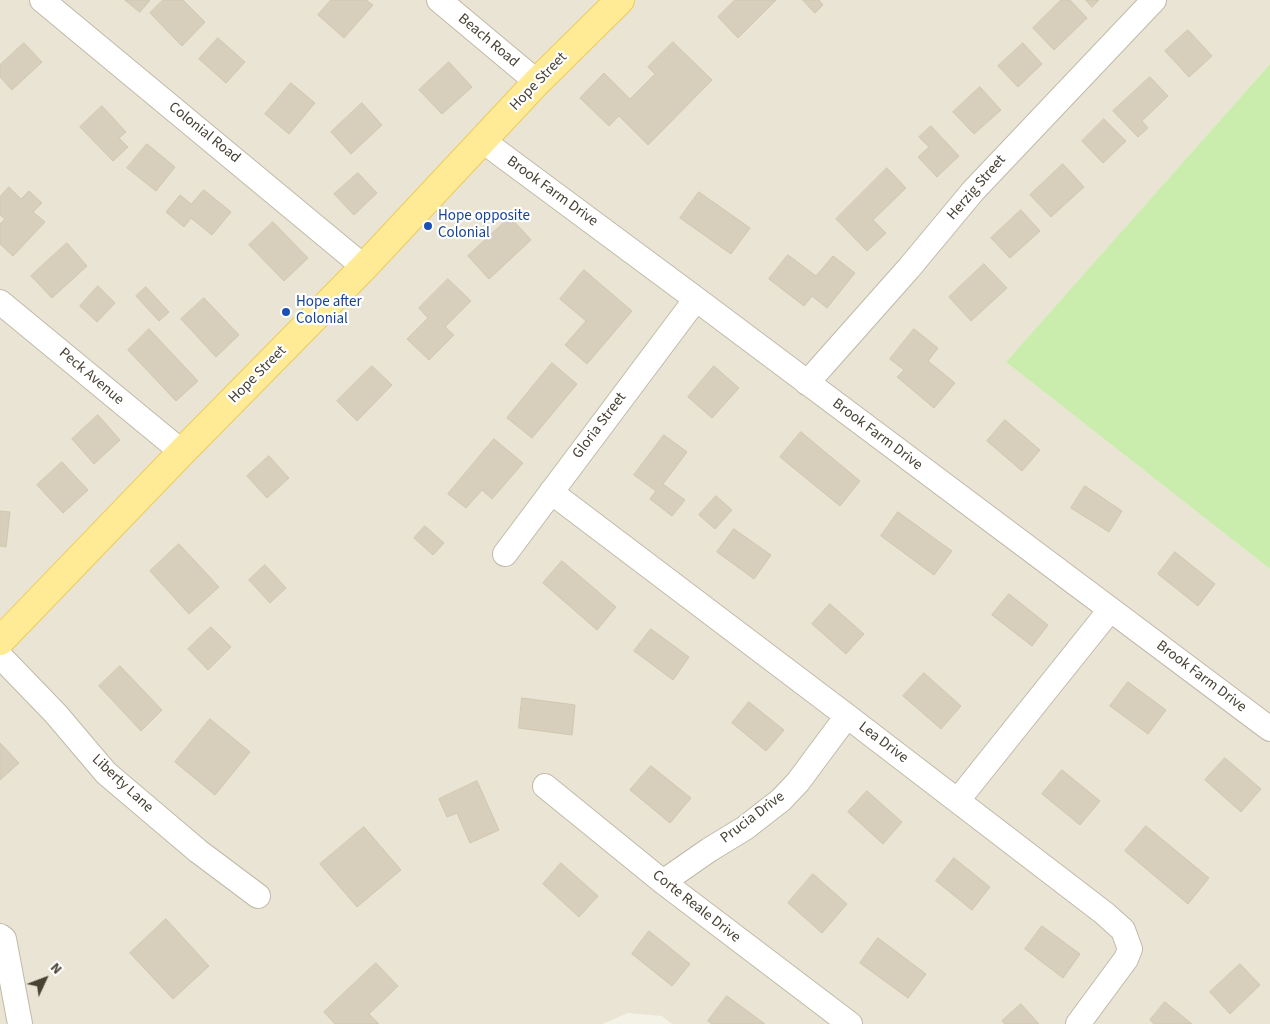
<!DOCTYPE html>
<style>
body{margin:0}
#map{position:relative;width:1270px;height:1024px;overflow:hidden;background:#f4f1e6;font-family:"Source Sans 3",sans-serif}
canvas{display:block}
.north{position:absolute;left:20px;top:954px;width:50px;height:50px;-webkit-text-stroke:4px #fff;paint-order:stroke;rotate:47deg;font-size:14px;font-weight:700;line-height:20px;text-align:center;color:#484235}
.north::after{content:'';display:block;margin:auto;width:18px;height:22px;background:#484235;clip-path:polygon(50% 0,100% 100%,50% 72%,0 100%)}
</style>
<div id="map">
<canvas width="1270" height="1024"></canvas>
<div class="north">N</div>
</div>
<script>
const ctx = document.querySelector('canvas').getContext('2d');
ctx.lineJoin = 'round';
function fill(path, color) { ctx.fillStyle = color; ctx.fill(path, 'evenodd'); }
function stroke(path, color, width, dash) { ctx.strokeStyle = color; ctx.lineWidth = width; ctx.lineCap = dash ? 'butt' : 'round'; ctx.setLineDash(dash || []); ctx.stroke(path); }
function label(font, color, halo, rows, align = 'center') {
  ctx.font = font + ' "Source Sans 3",sans-serif'; ctx.lineWidth = 4.5; ctx.setLineDash([]); ctx.textBaseline = 'middle'; ctx.strokeStyle = halo; ctx.fillStyle = color; for (const [text, x, y, turn = 0] of rows) {
    ctx.save(); ctx.translate(x, y); ctx.rotate((+turn || 0) * Math.PI / 180); ctx.textAlign = isNaN(turn) ? turn : align; if (halo) ctx.strokeText(text, 0, 0); ctx.fillText(text, 0, 0); ctx.restore();
  }
}
const residential = new Path2D(`
 M0,0h1270v64l-264,298 264,207v455h-598l-10,-8 -34,-3 -26,11h-602z`);
const green = new Path2D(`
 M1270,64v505l-264,-207z`);
const building = new Path2D(`
 M125,0h25l-10,12z
 M163,0h20l22,22 -23,24 -32,-33z
 M331,0h35l7,5 -29,33 -26,-23z
 M735,0h41l-38,38 -20,-21z
 M803,0h16l4,5 -8,8z
 M1061,0h9l17,18 -33,32 -21,-22z
 M1086,0h13l-7,7z
 M1188,30l24,26 -23,21 -24,-26z
 M218,38l27,24 -19,21 -27,-24z
 M673,42l39,38 -64,65 -29,-29 -10,10 -29,-28 24,-25 26,26 25,-25 -7,-7z
 M24,43l18,19 -30,28 -12,-13v-12z
 M1023,43l19,21 -24,23 -20,-21z
 M449,62l23,25 -30,27 -23,-24z
 M1150,77l18,19 -26,25 6,7 -10,9 -25,-26z
 M291,83l24,20 -26,31 -24,-20z
 M980,87l21,23 -27,24 -21,-22z
 M362,103l20,22 -31,29 -20,-22z
 M102,106l24,26 -7,6 9,9 -15,14 -33,-34z
 M1104,119l22,22 -23,22 -21,-22z
 M931,126l28,30 -22,21 -19,-20 11,-10 -10,-10z
 M147,144l28,23 -19,24 -29,-23z
 M1063,164l21,23 -33,30 -21,-22z
 M887,168l19,20 -33,32 13,13 -19,18 -31,-32z
 M358,173l19,20 -23,22 -20,-21z
 M9,187l12,12 8,-8 13,12 -9,9 12,10 -32,34 -13,-12v-20l5,-5 -5,-4v-18z
 M204,190l27,22 -19,23 -21,-17 -7,9 -18,-15 14,-17 11,9z
 M699,192l51,36 -19,26 -51,-36z
 M1021,210l19,21 -30,27 -19,-20z
 M510,217l21,23 -42,39 -21,-23z
 M273,222l35,36 -24,23 -35,-36z
 M67,243l20,23 -35,32 -21,-22z
 M788,255l28,21 17,-20 22,17 -28,35 -15,-12 -8,10 -35,-27z
 M984,264l23,24 -36,33 -22,-24z
 M584,270l48,41 -45,53 -22,-19 21,-24 -26,-22z
 M448,279l23,22 -26,26 9,8 -25,25 -22,-21 21,-21 -9,-10z
 M98,286l17,17 -18,19 -17,-16z
 M146,287l23,25 -10,9 -23,-25z
 M204,298l35,37 -23,22 -35,-38z
 M149,329l49,52 -22,20 -48,-51z
 M914,329l24,19 -10,13 27,22 -21,25 -37,-31 7,-7 -14,-11z
 M552,363l25,21 -45,54 -25,-20z
 M372,366l20,19 -35,36 -20,-20z
 M714,366l25,22 -27,30 -24,-21z
 M98,415l22,25 -26,24 -22,-25z
 M1005,420l35,30 -18,21 -35,-30z
 M801,432l59,49 -20,25 -60,-49z
 M664,435l23,17 -24,32 22,16 -13,16 -22,-17 6,-8 -22,-16z
 M494,439l29,24 -31,36 -10,-9 -16,18 -18,-14z
 M269,456l20,22 -22,20 -20,-22z
 M62,462l26,28 -25,23 -26,-28z
 M1085,486l37,25 -13,21 -38,-24z
 M716,496l16,14 -17,19 -16,-14z
 M0,511l10,1 -4,35 -6,-1z
 M898,512l54,39 -18,24 -53,-39z
 M425,526l19,17 -11,12 -19,-17z
 M734,529l37,26 -17,24 -37,-27z
 M179,544l40,43 -30,27 -39,-43z
 M1175,552l40,32 -17,22 -40,-32z
 M562,561l54,46 -19,23 -54,-47z
 M265,565l21,23 -16,15 -21,-23z
 M1009,594l39,31 -16,21 -40,-31z
 M830,604l34,30 -18,20 -34,-30z
 M211,627l20,20 -23,23 -20,-21z
 M651,629l38,28 -16,23 -39,-29z
 M120,666l42,44 -21,21 -42,-45z
 M924,673l37,33 -20,23 -38,-33z
 M1128,682l38,28 -18,24 -38,-28z
 M522,698l53,7 -3,30 -53,-7z
 M749,702l35,28 -18,21 -34,-28z
 M210,719l40,33 -35,43 -40,-33z
 M0,743l19,20 -19,17z
 M1225,758l36,31 -20,23 -36,-32z
 M651,766l40,32 -21,25 -40,-33z
 M1062,770l38,31 -20,24 -38,-31z
 M477,781l22,49 -29,13 -13,-30 -10,4 -8,-18z
 M867,791l35,31 -19,22 -35,-32z
 M1146,826l63,52 -21,26 -63,-53z
 M364,827l37,43 -44,37 -37,-43z
 M954,858l36,29 -18,23 -36,-29z
 M561,863l37,33 -19,21 -36,-33z
 M813,874l34,30 -25,29 -34,-30z
 M166,919l43,47 -36,33 -43,-46z
 M1042,926l38,28 -17,24 -38,-29z
 M649,931l41,33 -18,22 -40,-32z
 M878,938l48,36 -18,24 -48,-35z
 M376,963l22,23 -29,28 10,10h-44l-11,-12z
 M1240,964l20,21 -30,29 -20,-22z
 M727,996l38,28h-53l-4,-3z
 M1165,1002l27,22h-38l-4,-4z
 M1021,1004l18,20h-34l-3,-3z`);
const minor = new Path2D(`
 M42,0l322,267
 M439,0l98,82
 M483,141l213,158 574,430
 M0,302l182,150
 M807,383l102,-115 64,-77 181,-191
 M551,492l296,224 257,197 19,17 7,19 -4,10 -48,65
 M505,554l191,-255
 M0,656l56,58 50,59 92,78 60,45
 M545,786l118,96 187,142
 M958,800l152,-190
 M663,882l46,-32 36,-22 36,-28 17,-18 49,-66
 M0,936l4,3 16,85`);
const primary = new Path2D(`
 M0,641l182,-189 182,-185 173,-185 83,-82`);
const markers = [
 [428,226,5,"#1a4fb4"],
 [286,312,5,"#1a4fb4"]
];
const streetNames = [
 ["Beach Road",488,41,40],
 ["Hope Street",539,82,-46],
 ["Colonial Road",204,133,39],
 ["Herzig Street",977,188,-49],
 ["Brook Farm Drive",552,192,36],
 ["Hope Street",258,375,-45],
 ["Peck Avenue",91,377,40],
 ["Gloria Street",600,426,-53],
 ["Brook Farm Drive",877,435,37],
 ["Brook Farm Drive",1201,677,37],
 ["Lea Drive",883,743,37],
 ["Liberty Lane",122,784,43],
 ["Prucia Drive",753,818,-37],
 ["Corte Reale Drive",696,907,38]
];
const transitNames = [
 ["Hope opposite",438,217],
 ["Colonial",438,234],
 ["Hope after",296,303],
 ["Colonial",296,320]
];
fill(residential, '#e9e4d4');
fill(green, '#caecac');
fill(building, '#d7cebb');
stroke(building, '#d2c7ae', 1);
stroke(minor, '#c1baa8', 26);
stroke(primary, '#eccd5c', 30);
stroke(minor, '#fff', 24);
stroke(primary, '#ffea95', 28);
for (const [x, y, r, color] of markers) { const dot = new Path2D(); dot.arc(x, y, r, 0, 2 * Math.PI); ctx.fillStyle = color; ctx.fill(dot); stroke(dot, '#fff', 2); }
label('15px', '#484235', '#fff', streetNames);
label('15px', '#164399', '#fff', transitNames, 'left');
</script>
